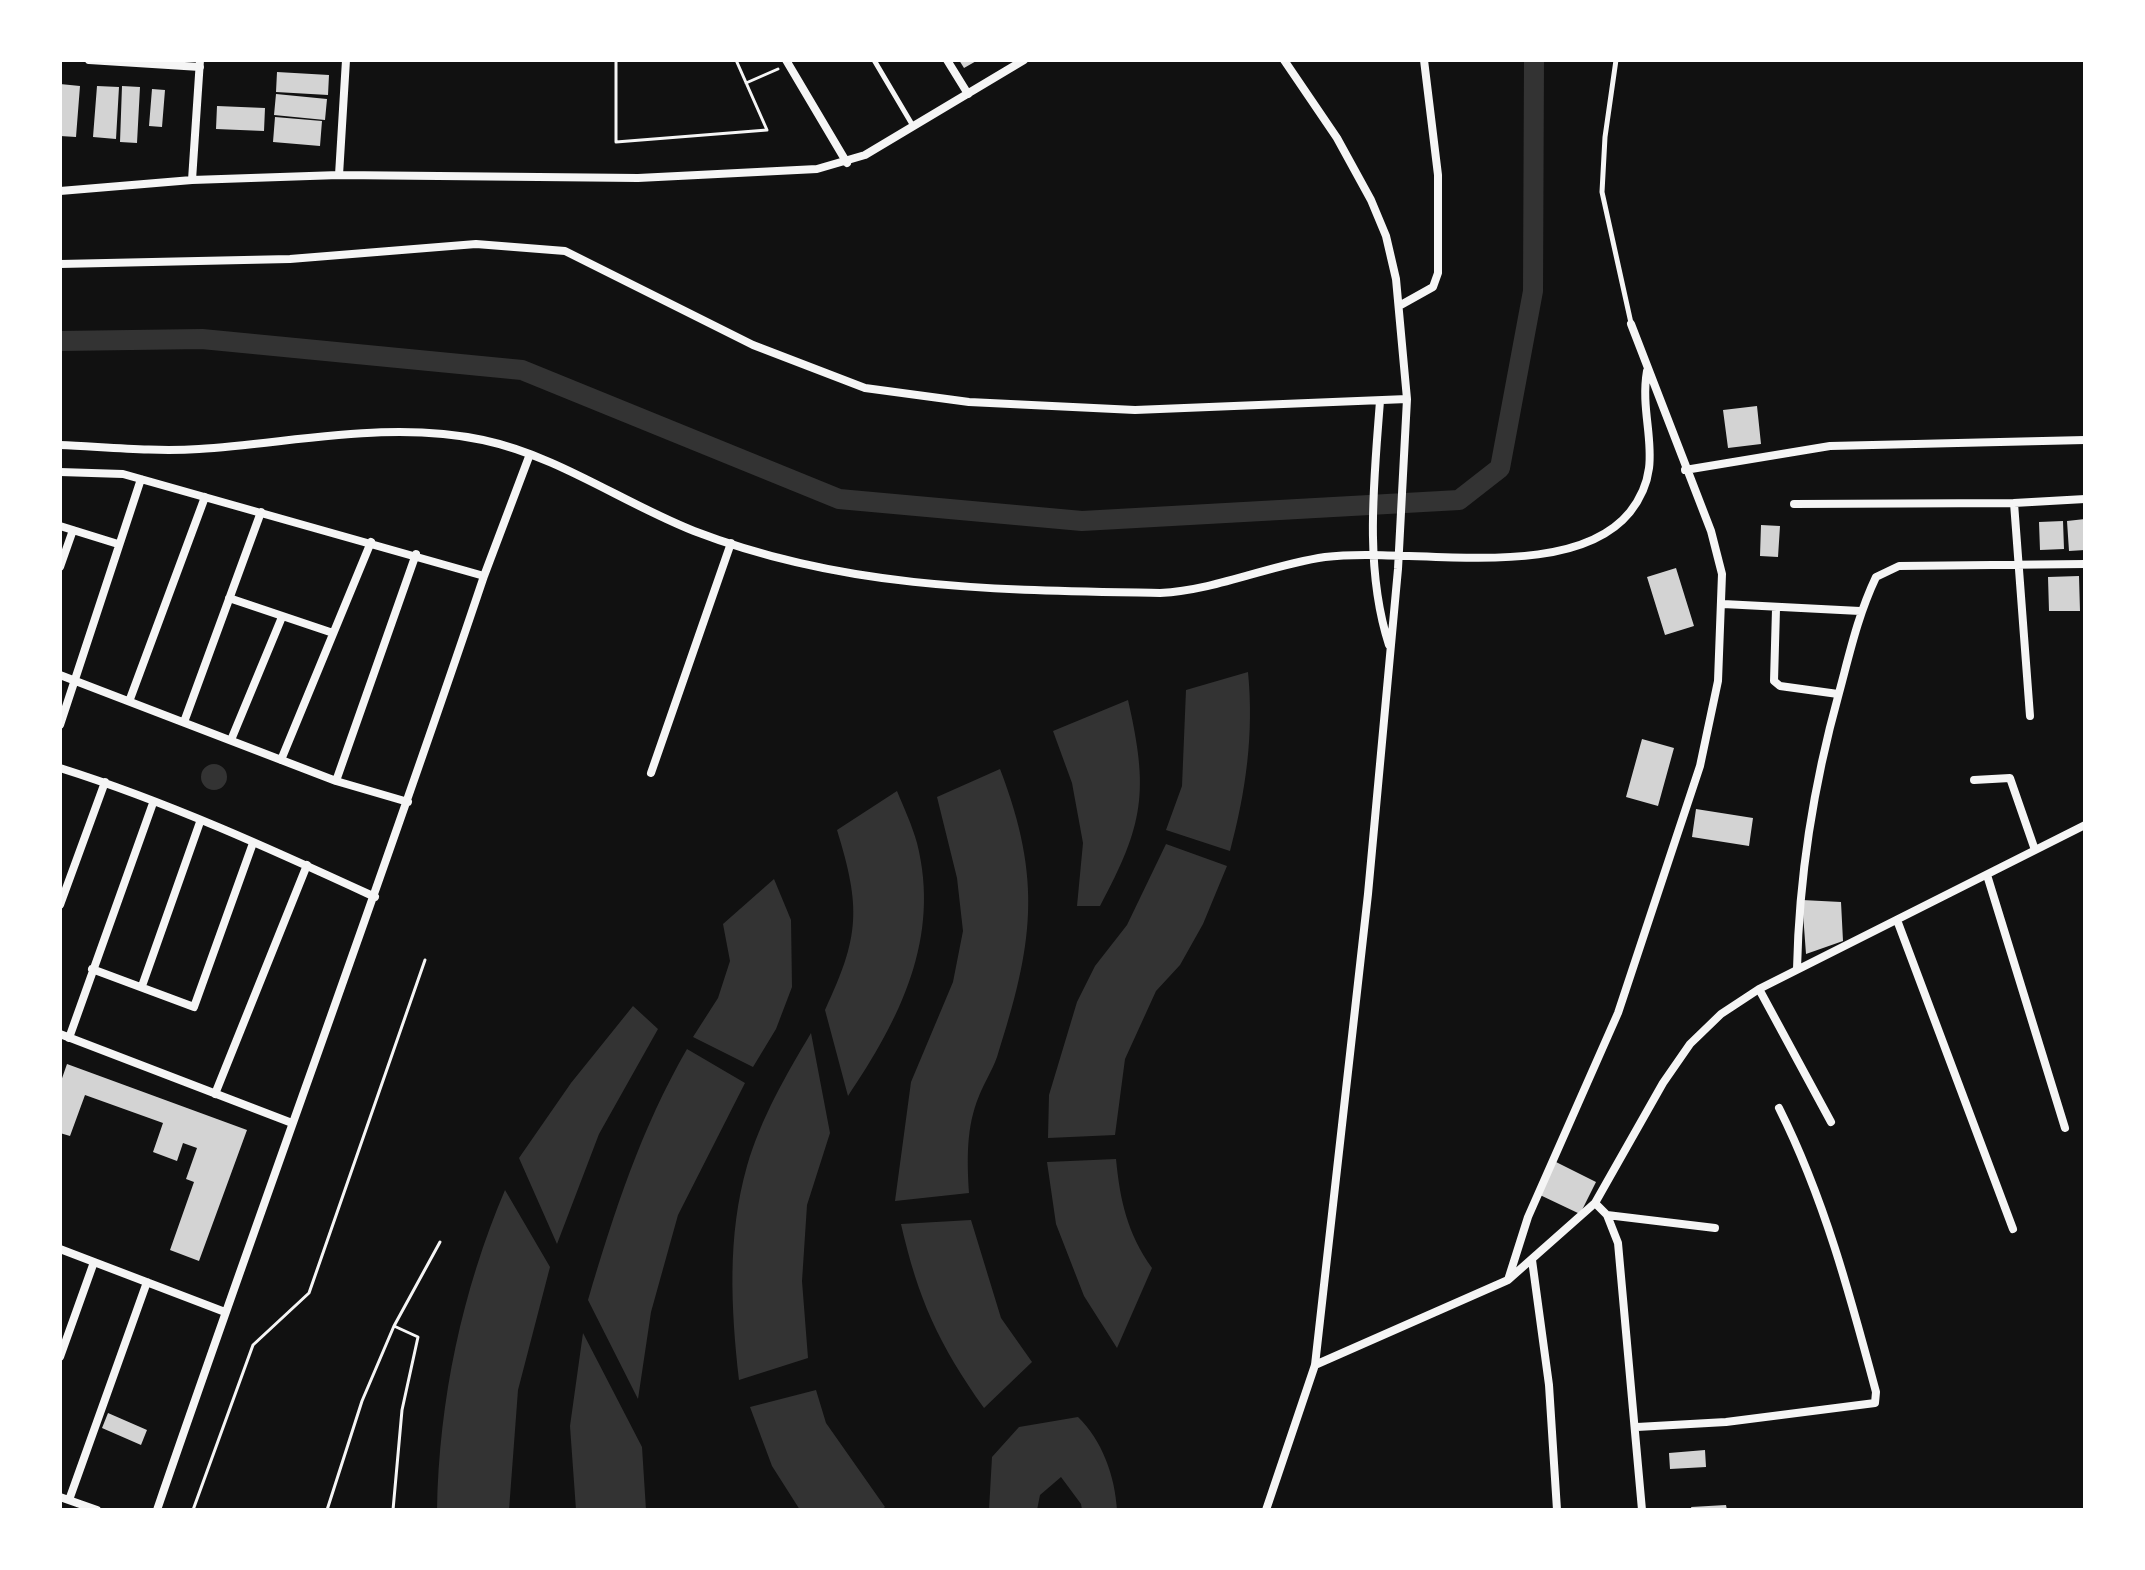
<!DOCTYPE html>
<style>
body{margin:0}
#map{position:relative;width:2145px;height:1570px;overflow:hidden;background:#111;font-family:"PT Sans Narrow",sans-serif}
canvas{display:block}
.frame{position:absolute;inset:0;border:62px solid #fff;pointer-events:none}
</style>
<div id="map">
<canvas width="2145" height="1570"></canvas>
<div class="frame"></div>
</div>
<script>
const ctx = document.querySelector('canvas').getContext('2d');
ctx.lineJoin = 'round';
function fill(path, color) { ctx.fillStyle = color; ctx.fill(path, 'evenodd'); }
function stroke(path, color, width, dash) { ctx.strokeStyle = color; ctx.lineWidth = width; ctx.lineCap = dash ? 'butt' : 'round'; ctx.setLineDash(dash || []); ctx.stroke(path); }
const water = new Path2D(`
 M1248,672c6,62 -2,119 -18,179l-64,-21 16,-44 4,-96z
 M1128,700c21,92 16,124 -28,206h-23l6,-63 -11,-60 -19,-52z
 M201 777a13 13 0 1 1 26 0a13 13 0 1 1-26 0Z
 M1000,769c43,112 33,176 -3,288 -5,14 -13,26 -18,39 -13,31 -12,64 -10,97l-74,8 16,-119 42,-100 10,-51 -6,-53 -20,-81z
 M897,791c7,17 15,34 20,52 24,95 -17,176 -69,253l-23,-86c35,-74 36,-102 12,-180z
 M1166,844l61,22 -24,58 -23,41 -24,26 -31,68 -10,76 -67,3 1,-43 28,-93 18,-36 32,-41z
 M774,879l17,41 1,67 -16,42 -23,38 -60,-30 25,-39 12,-37 -7,-37z
 M633,1006l25,23 -59,105 -42,110 -38,-86 52,-75z
 M811,1033l19,100 -23,72 -5,76 6,77 -69,22c-8,-71 -12,-144 8,-214 14,-48 39,-91 64,-133z
 M687,1049l58,34 -67,132 -27,97 -13,87 -50,-99c26,-88 53,-171 99,-251z
 M1116,1159c4,41 11,74 36,109l-35,80 -33,-52 -28,-72 -9,-62z
 M505,1190l45,77 -32,123 -9,120h-72c2,-110 25,-219 68,-320z
 M971,1220l30,98 31,44 -48,46c-45,-63 -66,-109 -83,-184z
 M583,1333l59,114 4,63h-70l-6,-84z
 M816,1390l10,33 59,84 -4,3h-81l-28,-44 -22,-59z
 M1078,1417c24,23 37,59 39,93h-35l-1,-6 -20,-27 -21,18 -3,15h-48l3,-53 27,-30z`);
const canal = new Path2D(`
 M60,341l142,-2 320,31 317,129 243,22 377,-21 41,-32 33,-177 1,-231`);
const building = new Path2D(`
 M959,60h19l-14,8z
 M277,72l52,3 -1,20 -52,-3z
 M60,84l20,2 -4,51 -16,-1z
 M97,86l22,1 -3,52 -23,-2z
 M122,86l18,1 -3,56 -17,-1z
 M152,89l13,1 -3,37 -13,-1z
 M276,94l51,5 -2,21 -51,-5z
 M217,106l48,2 -1,23 -48,-2z
 M275,117l47,4 -2,25 -47,-4z
 M1757,406l4,38 -33,4 -5,-38z
 M2085,519v31l-16,1 -2,-30z
 M2063,521l1,28 -24,1 -1,-28z
 M1761,525l19,1 -2,31 -18,-1z
 M1676,568l18,58 -29,9 -18,-58z
 M2079,576l1,35h-31l-1,-34z
 M1642,739l32,9 -16,58 -32,-9z
 M1696,809l57,9 -4,28 -57,-9z
 M1802,900l39,2 2,39 -37,13z
 M67,1064l180,66 -48,131 -29,-11 24,-68 -8,-3 11,-31 -14,-5 -6,18 -24,-9 10,-29 -78,-28 -15,41 -10,-3v-49z
 M1556,1162l40,20 -16,32 -40,-19z
 M108,1413l39,17 -6,15 -39,-17z
 M1705,1450l1,17 -36,2 -1,-16z
 M1726,1505l1,5h-35l-1,-3z`);
const path = new Path2D(`
 M616,60v82l151,-12 -31,-70
 M746,83l32,-14
 M193,1510l60,-165 56,-52 116,-333
 M327,1510l35,-109 32,-75
 M393,1510l9,-100 16,-73 -24,-11 46,-84`);
const service = new Path2D(`
 M874,60l39,66
 M1616,60l-11,77 -3,55 29,131`);
const minor = new Path2D(`
 M89,60l111,7
 M786,60l61,103
 M947,60l21,34
 M339,175l7,-115
 M192,180l8,-120
 M60,191l132,-11 147,-5 299,3 179,-9 48,-14 159,-95
 M60,264l230,-5 186,-15 89,7 188,94 112,43 104,14 166,8 272,-11
 M1399,306l34,-19 5,-14v-98l-14,-115
 M1380,401c-6,80 -16,167 9,244
 M60,445c46,2 94,7 139,4 94,-6 190,-29 284,-9 75,16 140,63 211,91 153,59 305,59 466,62 57,-3 109,-28 165,-36 83,-11 246,28 305,-45 38,-48 8,-89 17,-141
 M1685,470l145,-24 255,-6
 M60,472l63,2 361,102c-105,313 -220,622 -327,934
 M2014,503l16,213
 M1794,504l220,-1 71,-4
 M60,526l58,18
 M60,567l13,-37
 M484,576l46,-122
 M229,598l104,35
 M1723,604l137,7
 M1776,609l-2,72 6,5 58,8
 M60,675l276,106 72,21
 M130,699l75,-202
 M184,722l77,-210
 M60,725l81,-246
 M231,740l51,-123
 M281,760l90,-218
 M60,768c108,34 213,82 315,129
 M651,773l80,-230
 M1974,780l36,-2 25,72
 M336,781l80,-227
 M1987,875l78,253
 M60,905l45,-123
 M1897,920l116,309
 M92,969l102,38 59,-164
 M1797,969c2,-94 17,-186 42,-276 11,-41 19,-78 37,-116l23,-11 186,-2
 M142,986l58,-164
 M1759,989l72,133
 M60,1034l232,89
 M69,1038l84,-235
 M215,1094l92,-229
 M1595,1203l12,12 11,28 24,267
 M1607,1215l108,13
 M60,1249l165,63
 M1532,1260l17,125 8,125
 M1508,1280l87,-77 68,-120 27,-39 31,-30 38,-25 326,-164
 M60,1357l34,-95
 M1315,1365l193,-85 20,-63 90,-204 82,-247 18,-85 4,-107 -11,-43 -80,-207
 M1637,1427l89,-5 149,-19 1,-11c-26,-97 -52,-194 -97,-284
 M60,1497l37,13
 M69,1500l78,-218
 M1266,1510l49,-145 53,-471 30,-325 9,-170 -11,-120 -10,-43 -15,-36 -34,-62 -53,-78`);
fill(water, '#333');
stroke(canal, '#333', 20);
fill(building, '#d3d3d3');
stroke(path, '#f5f5f5', 3);
stroke(service, '#f5f5f5', 5);
stroke(minor, '#f5f5f5', 8);
</script>
